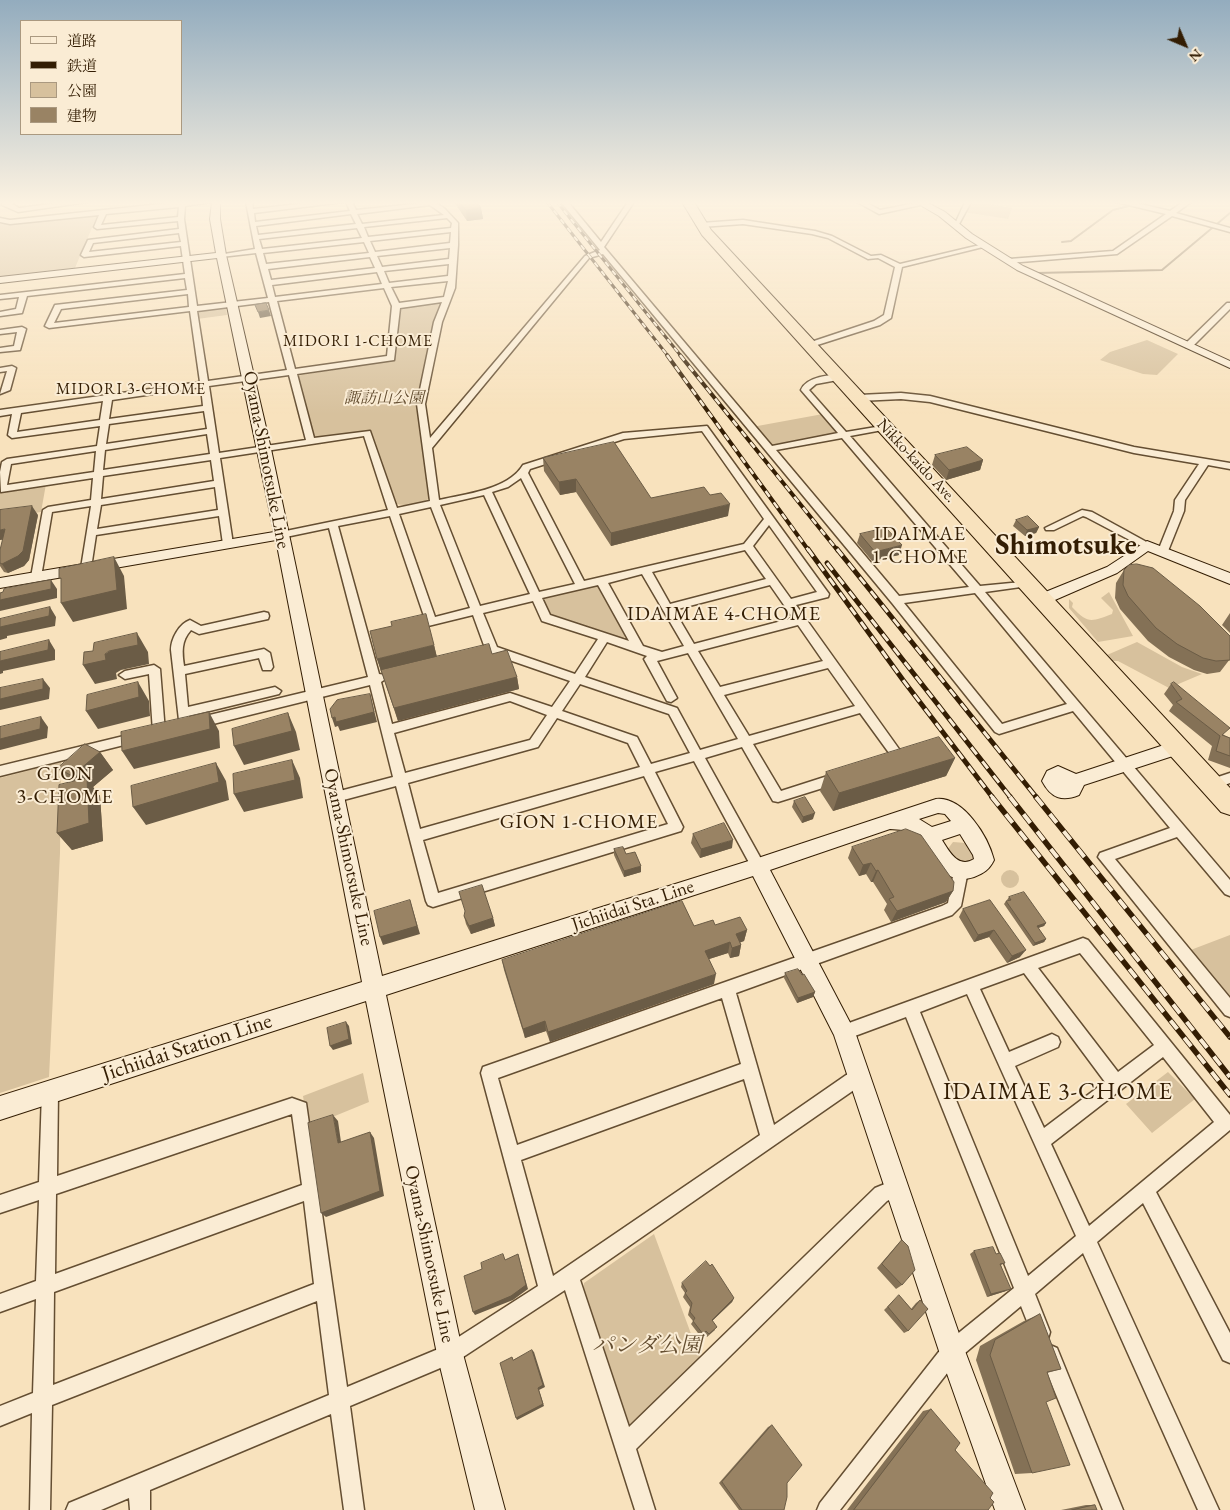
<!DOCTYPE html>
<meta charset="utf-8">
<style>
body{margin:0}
#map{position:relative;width:1230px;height:1510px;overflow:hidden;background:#f8e2bd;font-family:"EB Garamond","Noto Serif JP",serif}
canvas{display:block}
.legend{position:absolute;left:20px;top:20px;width:162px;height:115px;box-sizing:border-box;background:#faecd4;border:1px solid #aa9980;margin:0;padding:6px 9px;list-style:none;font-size:15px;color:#331d03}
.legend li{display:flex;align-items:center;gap:10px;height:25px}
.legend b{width:25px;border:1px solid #aa9980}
.north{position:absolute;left:1160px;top:20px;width:50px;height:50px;-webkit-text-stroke:4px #faecd4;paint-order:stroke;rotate:135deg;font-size:14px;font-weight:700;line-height:20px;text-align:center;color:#331d03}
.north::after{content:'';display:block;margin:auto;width:18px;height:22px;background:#331d03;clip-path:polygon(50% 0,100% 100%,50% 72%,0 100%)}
</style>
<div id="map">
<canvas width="1230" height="1510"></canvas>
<ul class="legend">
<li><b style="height:6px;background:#faecd4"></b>道路</li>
<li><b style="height:6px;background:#331d03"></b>鉄道</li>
<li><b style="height:14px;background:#d7c19d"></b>公園</li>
<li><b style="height:14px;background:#998364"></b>建物</li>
</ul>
<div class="north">N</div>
</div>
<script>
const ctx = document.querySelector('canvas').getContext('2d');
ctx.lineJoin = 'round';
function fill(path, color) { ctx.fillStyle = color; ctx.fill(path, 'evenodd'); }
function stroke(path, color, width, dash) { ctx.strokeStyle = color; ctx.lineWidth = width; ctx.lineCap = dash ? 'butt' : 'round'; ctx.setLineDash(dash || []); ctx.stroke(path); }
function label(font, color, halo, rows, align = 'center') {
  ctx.font = font + ' "EB Garamond","Noto Serif JP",serif'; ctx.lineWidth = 4; ctx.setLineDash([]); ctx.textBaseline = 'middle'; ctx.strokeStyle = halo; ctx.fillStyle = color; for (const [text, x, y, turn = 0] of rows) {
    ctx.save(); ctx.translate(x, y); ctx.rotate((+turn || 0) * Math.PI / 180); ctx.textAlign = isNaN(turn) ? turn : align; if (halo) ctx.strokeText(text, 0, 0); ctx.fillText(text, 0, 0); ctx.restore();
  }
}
const green = new Path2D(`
 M968,202h22v2l22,4 -4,11 -44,-7z
 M97,216l-22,52 -75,9v-53z
 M438,302l4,2 -20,80 8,114c-7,6 -24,9 -33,6l-28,-74 -52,9 -4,-2 -17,-61 97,-16 6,-51z
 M222,307l4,1 1,7 -30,4v-8z
 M1147,340l31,14 -21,21 -14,-1 -43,-14 10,-8z
 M823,414l14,18 -1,2 -64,12 -20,-19z
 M46,484l-5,28 -41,6v-27z
 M594,585l6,2 27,49 -6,3 -72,-23 -7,-16 3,-4z
 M1109,592l24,44 -35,6 -29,-34v-9l4,4 -1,4c16,17 19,15 40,7l1,-4 -12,-12z
 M1137,642l45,25 20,7 -33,14 -51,-27h-6l-5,-6z
 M61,762l-1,91 -11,224 -49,16v-315z
 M953,842l13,1 9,13 -4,6 -13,1 -11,-13z
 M1001 879a9 9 0 1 1 18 0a9 9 0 1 1-18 0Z
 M1230,935v67l-42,-51z
 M1168,1072l27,27 -43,34 -26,-29z
 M363,1073l6,29 -61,25 -5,-31z
 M654,1234l46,124 -64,65 -6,1 -7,-4 -40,-126 1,-11z`);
const stream = new Path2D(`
 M1062,242l9,-1 42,-31 32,-8
 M1037,273l125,-3 68,-57`);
const street = new Path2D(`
 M2,202h7l10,6 47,-6h22l-70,10 -16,-7z
 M179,202h33l-27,4 -1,13 13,87 71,-8 -12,-45 -35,4 -3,-2 37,-6 -9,-47h6l1,7 65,-7h26l-90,11 1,9 95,-11 -4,-9h6l4,8 78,-8 10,6 14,15v22l-3,43 -13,34 -17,82 5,34 155,-182 15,-6 -39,-48h7l33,40 27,-40h6l-30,45 168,199 66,-13 -37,-43c5,-13 30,-16 42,-15v4l-27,5 -7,6 37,42 42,-7v4l-38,7 130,150 52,-5 1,2 -5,3 -43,6 245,288v16l-5,-2 -48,-57 -62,22 115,139v19l-5,-2 -127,-158 2,-4 70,-25 -97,-117 -74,23 -4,-2 -103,-129 -289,-349 -14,4 -157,190 7,52c26,-6 69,-10 84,-35l100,-32 84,-7 122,168 -1,3 -32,8 108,151 2,3 -2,3 -9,4 -4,-2 -2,-3 3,-4 -32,-44 -107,31 28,47 56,-18 5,1 1,4 -1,4 -64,20 -5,-1 -31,-54 -37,11 60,108 -2,4 -5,2 -5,-2 -59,-109 -39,11 28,55 -2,4 -248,76 -5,-2 -2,-4 -30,-115 -60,16 -5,-1 -1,-4 1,-4 5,-1 57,-15 -23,-92 -173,43 -4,-2 -2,-3 2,-3 4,-2 171,-41 -39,-149 -48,10 -5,-3 5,-3 107,-22 -24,-74 -144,22 13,86 -1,2 -4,1 -5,-3 -4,-28 -123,19 -5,33 -5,3 -5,-3 10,-62 -39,6 -11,65 -5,3 -4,-1 -1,-2 12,-67 5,-3 43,-7 2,-22 -92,14 -1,-20 2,-10 5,-3 90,-13 3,-20 -88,12 -4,-3 4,-21 -12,2v-6l200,-28 -10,-71 -141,17 -4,-2 10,-21 132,-15 -2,-12 -158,18 -5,17 -22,3v-4l16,-3 3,-12 -19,2v-4l185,-21 -4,-28 -97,11 -3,-2 7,-15 91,-11 -1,-8 -81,8 -3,-2 5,-12 -89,9 -10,-2v-4l10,2zM430,205l14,10 -82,9 -5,-10zM179,207l-1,10 -77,8 5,-11zM351,214l5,10 -98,11 -2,-9zM447,218l5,5 -1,5 -83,9 -4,-10zM357,228l5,10 -100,11 -3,-10zM451,232l-1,11 -75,9 -5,-11zM179,233l2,9 -92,10 4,-9zM364,242l5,11 -103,11 -3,-11zM450,248l-1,11 -67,8 -5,-11zM370,257l5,11 -104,12 -3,-11zM449,264l-1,12 -59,7 -5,-12zM377,272l5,12 -107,13 -3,-12zM448,281l-4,16 -45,6 -8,-16zM384,288l8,18 -5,50 -92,13 -18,-68zM188,294l1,13 -135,16 7,-14zM269,302l18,68 -79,11 -11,-70zM442,302l-8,20 -17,82 13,97 -33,7 -27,-77 -56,7 -17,-64 97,-14 6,-52zM289,375l17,65 -87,13 -10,-67zM201,387l2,19 -94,13 3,-19zM103,401l-3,19 -83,12 4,-19zM204,411l3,18 -101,15 3,-20zM702,431l62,88 -20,25 -160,37 -56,-108 2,-4 94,-30zM207,434l3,20 -107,16 2,-20zM842,438l127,149 -70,9 -123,-146zM96,451l-2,21 -87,13 4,-21zM211,460l3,21 -113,18 2,-23zM521,478l54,106 -36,8 -47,-100 16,-5zM215,487l3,23 -121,19 4,-24zM484,495l46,99 -50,12 -40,-101zM431,507l39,101 -35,9 -36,-103zM390,516l35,103 -5,1 -2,3 2,3 4,1 49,-12 12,33 -13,3 -2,3 2,3 4,1 16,-4 78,27 -18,26 -42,-14 -118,31 -11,-42 6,-4 -2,-3 -6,-1 -41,-148zM769,525l48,67 -26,7 -38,-53zM745,550l21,29 -96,25 -18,-32zM642,574l42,72 -22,6 -19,-6 -35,-63zM598,585l31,56 -79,-26 -8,-17zM770,585l23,33 -99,26 -20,-34zM975,593l92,111 -65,20 -98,-121zM533,601l9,20 56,18 -23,35 -78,-27 -14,-34zM798,625l25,36 -103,26 -22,-36zM607,642l40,14 -3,3 23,42 4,1 6,-4 -20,-37 31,-8 50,86 -38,11 -23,-42 -92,-31zM828,668l27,38 -106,30 -25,-41zM580,684l89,30 21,39 -39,11 -14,-27 -75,-26zM510,701l37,14 -17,25 -125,33 -11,-40zM557,718l71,25 12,24 -220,62 -12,-46 130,-36zM644,776l24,48 -230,69 -15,-53z
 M857,202h8l15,8 41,-8 4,2 -46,10z
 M965,202h6l-13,24h-4z
 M1116,202h16l38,9 13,-9h8l-15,11 54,15v4l-58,-16 -55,38 -108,9 -3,-2 3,-2 104,-8 53,-37z
 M743,220l72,11 17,5 39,20 10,-1 19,9 84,-20 3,2 -85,21 -11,51 -11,7 -69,22h-3v-4l66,-22 10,-6 11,-48 -17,-9 -10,1 -40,-21 -16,-4 -69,-10 -42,3 -3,-2 3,-2z
 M1227,303h3v6l-38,38h-6v-4z
 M22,327l4,2 -6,21 -20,2v-4l14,-2 3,-14 -17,2v-4z
 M12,366l4,2 -6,22 -10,4 7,-23 -7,1v-4z
 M901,393l29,3 204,51 96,16v6l-22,-4 -23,35 -1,11 -16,40 -5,3 -5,-3 16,-40 1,-11 24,-36 -65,-11 -204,-51 -29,-3 -42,2 -4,-3 4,-3z
 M1082,510l10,2 60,33 -1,2h-8l-57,-30 -3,-1 -29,14h-8l-1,-2z
 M264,612l4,1 1,3 -1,3 -69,15 -8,-4c-10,11 -9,22 -7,36l80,-17 6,4 3,14 -2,3h-8l-4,-12 -74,16 3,33 87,-20 6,4 -2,3 -90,22 1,10 -2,3h-8l-9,-79c0,-11 8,-26 19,-30l11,6z
 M154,665l6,4 5,63 -6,5 -6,-5 -4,-58 -24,5 -6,-4 6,-4z
 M136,733l6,5 -2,3 -140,35v-10z
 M1230,773v10l-19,7 -5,-1 -1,-4 1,-4z
 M961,865l5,2 2,4 -7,35 -9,9 -216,78 38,132 78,-54 6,-2 6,2 2,6 -2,6 -284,197 49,147 246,-239 22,-9 6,3 3,6 -3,6 -16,7 -251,248 19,61h-20l-70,-220 -108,71 -107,45 14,104h-20l-13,-96 -181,76v20h-20l-1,-12 -28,12h-35l3,-7 260,-108 -12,-94 -265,104 -2,105h-20l2,-97 -32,13v-20l33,-13 3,-94 -36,13v-18l36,-13 3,-81 -39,13v-18l39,-13 3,-90 2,-6 6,-2 6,2 2,6 -1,84 235,-78 14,5 41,284 96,-40 95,-61 -57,-213 2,-6 459,-161 6,-3 6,-32 2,-4zM722,998l19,66 -224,81 -19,-67zM744,1079l16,56 -207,141 -32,-116zM292,1114l10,71 -247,89 1,-80zM304,1201l10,83 -261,101 1,-93z
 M1083,938l5,2 142,175v15l-74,62 74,141v30l-7,-3 -80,-157 -46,39 122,268h-21l-115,-257 -48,41 15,38 -2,7 -7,2 -7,-2 -13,-33 -62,52 -119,152h-23l3,-7 125,-159 69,-56 -108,-271 -62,23 -6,-3 -2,-5 2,-5zM1080,953l74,92 -36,27 -80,-104zM1024,973l81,109 -61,46 -29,-62 43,-19 2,-5 -2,-5 -6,-3 -43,18 -29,-63zM967,994l109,242 -48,40 -108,-264zM1163,1057l51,65 -125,104 -38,-82z
 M1050,1345l7,3 66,162h-20l-63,-155 3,-7z`);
const secondary = new Path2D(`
 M212,202h8v17l6,36 45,194 111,527 376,-118 178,-59c27,-3 52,37 58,61 -5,10 -10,13 -20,17 -35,11 -38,-26 -58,-42 -8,-6 -17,-5 -26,-6l-120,41 85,162 110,319 60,159h-30l-56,-159 -105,-316 -81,-159 -367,119 77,359 42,156h-30l-38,-156 -71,-353 -366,119v-24l362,-114 -86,-442 -276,48v-10l274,-46 -57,-274 -217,25v-6l216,-24 -6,-34zM938,813l7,1 6,7 -19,6 -13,-8zM960,834l13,21 1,4c-16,10 -25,-8 -32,-19z
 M915,202h11l19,10 27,22 51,32 207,95v7l-213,-98 -51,-32 -27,-22z
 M1147,541l83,32v11l-82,-33 -31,22 -69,30h-10l-3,-4 3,-4 69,-28z
 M1176,741l6,2 3,5 -3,5 -98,32 -5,10c-17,7 -28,3 -37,-14l5,-10 11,-5 18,8z`);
const highway = new Path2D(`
 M682,202h12l17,28 519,558v27l-9,-3 -519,-577z`);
const railFar3 = new Path2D(`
 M547,202l121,154
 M557,202l124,154`);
const railFar2 = new Path2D(`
 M667,355l142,196
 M680,355l158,196`);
const railFar1 = new Path2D(`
 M808,549l95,131 90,118
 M837,549l200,249
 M827,563l184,235`);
const rail = new Path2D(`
 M992,797l238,298
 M1010,797l220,280
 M1036,797l194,240`);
const wall = new Path2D(`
 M454,202h23l4,6 2,11 -16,2z
 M935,455l48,5 -3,10 -34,10 -14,-15z
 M543,458l108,40 59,-3 18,21 -117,30 -35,-54 -16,3 -16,-24z
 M38,515l-9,45 -5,6 -16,7 -4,-1 -4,-6v-16z
 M1016,520l23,7 -3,6 -11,3 -12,-10z
 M860,534l39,21 -27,6 -15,-18z
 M1124,570l106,89 -10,13 -13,2 -13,-4 -25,-13 -21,-16 -28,-32 -5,-11 1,-15z
 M1230,613v20l-8,-8z
 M434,645l3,12 55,-3 25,23 2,12 -121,32 -21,-62z
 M1171,684l53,51 6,3v30l-22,-8 4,-14 -43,-35 4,-6 -9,-11z
 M100,752l13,18 -20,17 7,9 3,45 -31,9 -15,-17 12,-50 -11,-15z
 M955,758l-9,18 -113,35 -13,-20 6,-19z
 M794,801l19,18 -11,4 -10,-16z
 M693,834l39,14 -32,10 -9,-15z
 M852,847l101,44 -7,11 -55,20 -7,-12 3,-6 -14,-22h-2l-5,-8 -7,2 -11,-18z
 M614,849l12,5 15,18 -17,5 -10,-22z
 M1009,897l37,26 -2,3 -6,2 8,11 -2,3 -11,4 -29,-42 2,-3h2l-1,-1z
 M990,900l30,57 -13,6 -18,-26 -15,5 -15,-25 4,-8z
 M464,916l29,2 2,8 -24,8 -5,-10z
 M715,925l32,5 -3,11 -4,1 1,3 -2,11 -9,2 -2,-5 -19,6 5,25 -164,58 -4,-11 -21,7 -21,-68 -2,-10 192,-34z
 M785,973l17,2 13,17 -2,5 -16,6 -13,-25z
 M902,1240v45l-6,4 -19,-21 20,-23z
 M974,1251l22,3 9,9 -4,2 5,26 -19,6 -17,-43z
 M682,1283l52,15 -2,4 -20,19 3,9 -8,7 -2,-3 -4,3 -10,-13 2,-3 -5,-6 2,-8 -7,-10 2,-4 -4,-6z
 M899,1295l12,14 5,-6 4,-3 -12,31 -4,2 -20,-23z
 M1040,1314l21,55 -14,4 -15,100 -17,1 -39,-114 4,-14 44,-25z
 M931,1409l24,41 35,48 -2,12h-141l76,-99z
 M772,1425l12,85h-45l-20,-27 49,-56z
 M1086,1505h9l2,5h-36z`);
const shadedWall = new Path2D(`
 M481,208l2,11 -16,2 -1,-11z
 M269,310l2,6 -11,2 -2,-6z
 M983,460l-3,10 -34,10 3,-10z
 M576,479v13l-16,3 -1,-13z
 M730,504l-2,12 -117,30v-13z
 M32,506l6,9 -9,45 -5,6 -16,7 -6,-9z
 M1039,527l-3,6 -11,3 2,-6z
 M5,529l6,10 -11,1v-10z
 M902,545l-3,10 -27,6 3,-9z
 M114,557l10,19 3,33 -54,13 -12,-19z
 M51,580l6,9v9l-57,13v-11z
 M50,607l6,10 -1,9 -48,10v2l-7,2v-13z
 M137,633l11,19 1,12 -28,6 -5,3 1,6 -22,5 -12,-19 22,-11z
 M49,640l6,10v10l-52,11v2l-3,1v-13z
 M434,645l3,13 -56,13 -4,-12z
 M517,677l2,12 -121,32 -4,-13z
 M43,679l7,9 -1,11 -49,11v-11z
 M138,682l11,19 1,15 -52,13 -12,-18z
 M370,694l7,28 -37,9 -2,-5 -3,1 -3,-9 3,-1z
 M209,712l10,19 1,17 -86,21 -12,-18z
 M288,713l8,19 4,18 -56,15 -10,-19z
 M41,717l7,10 -1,11 -47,12v-11z
 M100,752l13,18 -20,17 7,9 3,45 -31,9 -15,-17 29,-39 -14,-18z
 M955,758l-9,18 -113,35 6,-18z
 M292,760l8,18 3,20 -59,14 -10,-18z
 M216,763l10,18 3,19 -83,25 -13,-18z
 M815,813l-2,6 -11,4 1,-6z
 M733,840l-1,8 -32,10 1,-9z
 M871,863l-5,11 -7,2 4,-11z
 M641,866v6l-17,5v-6z
 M878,870l-5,12h-2l5,-11z
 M953,891l-7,11 -55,20 6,-11z
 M410,900l10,34 -37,11 -3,-8z
 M493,918l2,8 -24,8 -2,-8z
 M1046,923l-2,3 -9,3 2,-3z
 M747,930l-3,11 -10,4 2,-11z
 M994,930l-5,7 -15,5 4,-7z
 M1046,939l-2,3 -11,4 2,-3z
 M730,942l-2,11 -25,8 2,-10z
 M741,945l-2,11 -9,2 2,-10z
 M1026,950l-6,7 -13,6 5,-7z
 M716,974l-2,10 -164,58 -2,-10z
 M815,992l-2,5 -16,6 1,-5z
 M545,1021l1,10 -21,7 -2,-9z
 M346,1022l3,4 3,18 -19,6 -3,-4z
 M333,1115l5,6 4,28 -4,-6z
 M370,1132l4,6 10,58 -58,21 -5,-4z
 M518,1254l10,35 -15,11 -38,15 -2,-3z
 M1011,1289l-5,2 -19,6 4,-3z
 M734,1298l-2,4 -22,21 2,-3z
 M532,1350l2,2 11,35 -6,3 5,16 -27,14 -1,-2 22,-30z`);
const building = new Path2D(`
 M460,202h17l4,6 -15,2z
 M266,303l3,7 -11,2 -3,-7z
 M614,442l37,56 53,-11 6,8 11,-2 9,11 -119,29 -35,-54 -17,3 -16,-24z
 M967,447l16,13 -34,10 -14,-15z
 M32,506l-9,45 -5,5 -16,8 -2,-1v-13l5,-21 -5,1v-20z
 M1028,516l11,11 -12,3 -11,-10z
 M886,528l16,17 -27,7 -15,-18z
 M114,557l3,33 -56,13v-25h-2v-9z
 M1137,564l16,4 47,38 30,30v24l-14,1 -13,-3 -26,-14 -21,-16 -28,-32 -5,-11 1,-15 5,-5z
 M51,580v9l-51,11v-7l3,-1 1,-3z
 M50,607l-1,9 -49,11v1v-9z
 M426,614l8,31 -57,14 -7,-28 22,-5 -1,-4z
 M137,633l1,12 -29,6 -4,3 1,6 -23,5 1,-13 9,-1 1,-8z
 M49,640l-1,10 -48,11v-9z
 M489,644l3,10 15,-4 10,27 -123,31 -13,-38z
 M43,679v10l-43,10v-11z
 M138,682l1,15 -53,14 1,-16z
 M1174,682l56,46 -8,7 8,3v18l-14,-5 4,-15 -44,-34 6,-3 -11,-15z
 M370,694l4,18 -38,10 -1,-5 -3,1 -2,-9 7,-9z
 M209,712l1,17 -88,22 -1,-19z
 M288,713l4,18 -58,15 -2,-17z
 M41,717l-1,12 -40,10v-12z
 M939,737l16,21 -116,35 -13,-21z
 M85,744l15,8 -28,24 -14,-8z
 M292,760l3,20 -61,14 -1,-20z
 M216,763l3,19 -86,25 -2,-21z
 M87,778l2,45 -32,10 2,-48z
 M805,797l10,16 -12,4 -9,-16z
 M724,823l9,17 -32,9 -8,-15z
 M906,829l15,6 33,47 -1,9 -56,20 -8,-12 5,-2 -16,-27 -2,1 -5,-8 -8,2 -11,-18z
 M623,847l3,7 9,-2 6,14 -17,5 -10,-22z
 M482,885l11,33 -24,8 -5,-10 1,-5 -6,-19z
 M1024,892l22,31 -9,3 9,13 -11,4 -29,-42 5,-1 -2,-3z
 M410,900l7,26 -37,11 -6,-26z
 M990,900l36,50 -14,6 -18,-26 -16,5 -15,-26z
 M682,901l12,25 19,-6 2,5 25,-8 7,13 -11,4 5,11 -9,3 -2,-6 -25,9 11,23 -168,58 -3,-11 -22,8 -21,-69z
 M798,969l4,6 2,-1 11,18 -17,6 -13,-25z
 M346,1022l3,17 -19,7 -3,-18z
 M333,1115l5,28 32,-11 10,59 -59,22 -13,-90z
 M902,1240l6,6 7,24 -13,15 -20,-21z
 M993,1247l3,7 4,-1 5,10 -5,1 11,25 -20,5 -17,-43z
 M503,1254l2,6 13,-6 8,31 -15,11 -38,16 -9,-36 18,-7 -1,-6z
 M706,1261l4,5 2,-2 22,34 -22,22 5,7 -8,7 -3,-3 -3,3 -10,-13 2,-3 -5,-6 2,-9 -7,-10 2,-2 -5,-8z
 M899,1295l13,15 8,-10 8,9 -20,22 -20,-24z
 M1040,1314l21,55 -14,3 9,26 -10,4 24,63 -38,8 -42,-118 5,-15z
 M532,1350l11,35 -5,3 5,16 -27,14 -16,-55 12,-6 1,3z
 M931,1409l29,34 -5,7 38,43 -3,5 4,4 -6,8h-134z
 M772,1425l30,40 -15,18v14l-3,13h-42l-20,-28z
 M1095,1505l2,5h-25z`);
const farNeighbourhoodnames = [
 ["MIDORI 1-CHOME",358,342],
 ["MIDORI 3-CHOME",131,390]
];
const farParknames = [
 ["諏訪山公園",384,399]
];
const farStreetnames = [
 ["Nikko-kaido Ave.",916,461,47]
];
const streetNames = [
 ["Oyama-Shimotsuke Line",266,460,79],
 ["Oyama-Shimotsuke Line",348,857,78],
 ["Jichiidai Sta. Line",633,906,-18],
 ["Oyama-Shimotsuke Line",429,1254,78]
];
const neighbourhoodNames = [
 ["IDAIMAE",920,535],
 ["1-CHOME",920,558],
 ["IDAIMAE 4-CHOME",724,615],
 ["GION",65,775],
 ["3-CHOME",65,798],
 ["GION 1-CHOME",579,823]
];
const nearStreetnames = [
 ["Jichiidai Station Line",187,1048,-18]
];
const nearParknames = [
 ["パンダ公園",647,1346]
];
const nearNeighbourhoodnames = [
 ["IDAIMAE 3-CHOME",1058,1092]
];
const townNames = [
 ["Shimotsuke",1066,546]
];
fill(green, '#d7c19d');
stroke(stream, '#816b4d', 2);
stroke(street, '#644e32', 3);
stroke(secondary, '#331d03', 2);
stroke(highway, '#331d03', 2);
fill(street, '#faecd4');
fill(secondary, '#faecd4');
fill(highway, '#f8e2bd');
stroke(railFar3, '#331d03', 3);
stroke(railFar2, '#331d03', 4);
stroke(railFar1, '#331d03', 5);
stroke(rail, '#331d03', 5.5);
stroke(railFar3, '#faecd4', 2, [5.5]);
stroke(railFar2, '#faecd4', 2.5, [7]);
stroke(railFar1, '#faecd4', 3, [9]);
stroke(rail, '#faecd4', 4, [11]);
fill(wall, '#847156');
fill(shadedWall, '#6b5c46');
fill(building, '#998364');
stroke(building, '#6b5c46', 1);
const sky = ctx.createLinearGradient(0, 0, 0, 414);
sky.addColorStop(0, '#93acbe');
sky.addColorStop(0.49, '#fcf2e1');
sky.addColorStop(1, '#fcf2e100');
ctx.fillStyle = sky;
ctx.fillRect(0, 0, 1230, 414);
ctx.letterSpacing = '1px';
label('16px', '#331d03', '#faecd4', farNeighbourhoodnames);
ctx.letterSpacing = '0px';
label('italic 16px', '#644e31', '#faecd4', farParknames);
label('16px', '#331d03', '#faecd4', farStreetnames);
label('19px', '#331d03', '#faecd4', streetNames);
ctx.letterSpacing = '1px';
label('20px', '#331d03', '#faecd4', neighbourhoodNames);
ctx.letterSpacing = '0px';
label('22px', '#331d03', '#faecd4', nearStreetnames);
label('italic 22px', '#644e31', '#faecd4', nearParknames);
ctx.letterSpacing = '1px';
label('24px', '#331d03', '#faecd4', nearNeighbourhoodnames);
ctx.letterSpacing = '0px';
label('bold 29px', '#331d03', '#faecd4', townNames);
</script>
